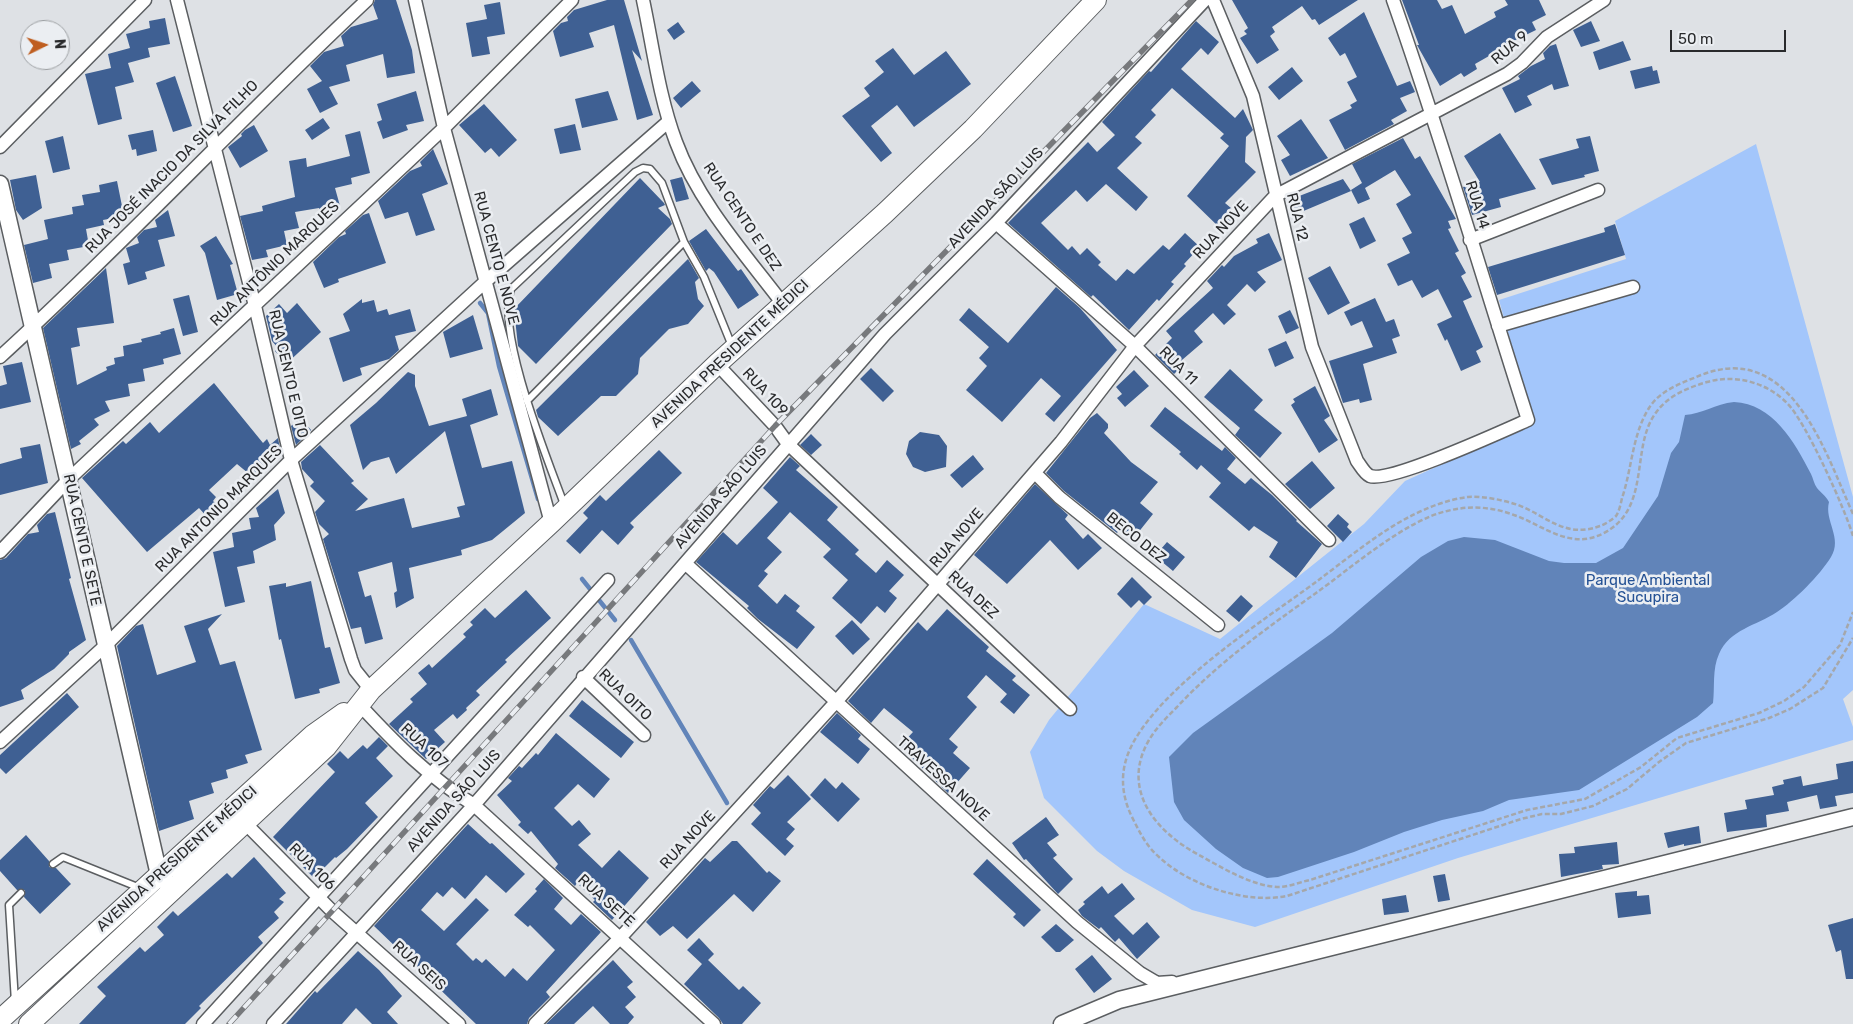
<!DOCTYPE html>
<meta charset="utf-8">
<style>
body{margin:0}
#map{position:relative;width:1853px;height:1024px;overflow:hidden;background:#dee1e5;font-family:Rubik,sans-serif}
canvas{display:block}
.north{position:absolute;left:20px;top:20px;width:50px;height:50px;box-sizing:border-box;background:#ebeef2;border:1px solid #9da0a3;border-radius:50%;rotate:86deg;font-size:14px;font-weight:700;line-height:20px;text-align:center;color:#292a2c}
.north::after{content:'';display:block;margin:auto;width:18px;height:22px;background:#bf5e20;clip-path:polygon(50% 0,100% 100%,50% 72%,0 100%)}
.scale{position:absolute;left:1670px;top:30px;width:116px;height:22px;box-sizing:border-box;border:2px solid #292a2c;border-top:0;padding-left:6px;font-size:15px;line-height:18px;white-space:nowrap;color:#292a2c;-webkit-text-stroke:4px #ebeef2;paint-order:stroke}
</style>
<div id="map">
<canvas width="1853" height="1024"></canvas>
<div class="north">N</div>
<div class="scale">50 m</div>
</div>
<script>
const ctx = document.querySelector('canvas').getContext('2d');
ctx.lineJoin = 'round';
function fill(path, color) { ctx.fillStyle = color; ctx.fill(path, 'evenodd'); }
function stroke(path, color, width, dash) { ctx.strokeStyle = color; ctx.lineWidth = width; ctx.lineCap = dash ? 'butt' : 'round'; ctx.setLineDash(dash || []); ctx.stroke(path); }
function label(font, color, halo, rows, align = 'center') {
  ctx.font = font + ' Rubik,sans-serif'; ctx.lineWidth = 5; ctx.setLineDash([]); ctx.textBaseline = 'middle'; ctx.strokeStyle = halo; ctx.fillStyle = color; for (const [text, x, y, turn = 0] of rows) {
    ctx.save(); ctx.translate(x, y); ctx.rotate((+turn || 0) * Math.PI / 180); ctx.textAlign = isNaN(turn) ? turn : align; if (halo) ctx.strokeText(text, 0, 0); ctx.fillText(text, 0, 0); ctx.restore();
  }
}
const green = new Path2D(`
 M1756,144l97,353v193l-10,9 10,28v13l-395,118 -203,69 -63,-17 -68,-39 -27,-20 -53,-53 -14,-46 19,-32 95,-116 76,35 144,-115 41,-43 128,-58 -34,-123 127,-41 -11,-38z`);
const water = new Path2D(`
 M1734,402c39,2 60,39 77,72 2,4 3,10 6,14 4,5 8,7 12,14 -5,19 14,36 2,55 -11,18 -37,44 -54,55 -21,14 -47,17 -58,42 -7,15 -4,33 -6,49l-16,14 -118,73 -70,10 -26,11 -41,9 -38,12 -50,20 -76,25 -11,1 -24,-10 -27,-19 -32,-29 -10,-18 -5,-45 24,-24 139,-100 89,-76 27,-16 16,-4 31,3 54,21 15,2h32l27,-15 35,-52 13,-43 8,-11 6,-27c17,-1 30,-11 49,-13z`);
const stream = new Path2D(`
 M480,303l8,10 11,53 39,133
 M582,579l33,41
 M631,640l96,163`);
const building = new Path2D(`
 M375,0h21l16,50 3,23 -28,5 -4,-24 -37,11 4,16 -21,6 9,17 -18,9 -13,-24 15,-8 -12,-15 14,-14 20,-6 -3,-10 10,-9 27,-8 -5,-14z
 M607,0h17l18,61 -10,-11 21,65 -16,5 -23,-95 -25,8 5,14 -34,10 -7,-26 8,-8 7,-2 -1,-4 7,-7z
 M1232,0h126l-39,25 -4,-6 -3,1 -10,-14 -30,21 3,5 -5,4 9,14 -22,14 -17,-26 7,-4 -3,-3 4,-3z
 M1402,0h35l5,9 10,-4 13,29 31,-17 -2,-5 14,-7 -3,-5h34l7,15 -14,7 4,8 -41,20 1,2 -21,12 2,5 -13,8 -3,-4 -21,13 -23,-41h2z
 M500,2l5,32 -18,3 3,17 -18,3 -6,-34 21,-4 -3,-14z
 M1364,12l33,74 13,-5 5,11 -15,6 7,13 -16,9 3,4 -49,26 -16,-30 23,-12 -2,-3 7,-4 -10,-19 10,-5 -12,-24 -5,3 -12,-18z
 M165,18l5,26 -22,4 2,9 -22,6 6,19 -19,5 7,32 -24,6 -13,-51 26,-6 -3,-14 22,-6 -4,-14 24,-6 -1,-7z
 M1196,21l23,21 -11,13 -7,-7 -20,21 54,49 8,-9 10,21 -7,7 -1,25 11,10 -31,31 6,5 -4,2 5,10 -10,10 -35,-34 42,-50 -9,-8 4,-4 -52,-46 -21,22 5,5 -21,22 7,6 -25,25 31,29 -12,14 -30,-27 -19,18 -11,-12 -35,33 27,27 4,-4 8,9 7,-7 14,14 -3,3 18,16 11,-12 7,5 29,-29 6,5 16,-17 15,14 -16,17 2,2 -15,16 3,2 -15,17 -2,-2 -28,31 -36,-35 -2,2 -83,-74 80,-81 9,10 18,-17 -13,-13 47,-51 2,1z
 M1591,21l9,20 -19,6 -8,-17z
 M678,22l7,10 -11,8 -7,-10z
 M1623,41l8,19 -32,10 -6,-18z
 M1556,44l13,42 -15,4 -2,-6 -25,12 5,9 -17,8 -13,-25 18,-9 -2,-3 13,-10 14,-7 -2,-6 7,-7z
 M893,48l21,27 32,-24 25,33 -57,43 -17,-22 -26,21 21,27 -11,9 -39,-46 28,-20 -6,-8 20,-16 -9,-11z
 M1652,66l1,5 4,-1 3,13 -25,6 -5,-18z
 M1292,67l11,14 -24,19 -11,-13z
 M175,76l17,50 -19,6 -17,-49z
 M692,81l9,10 -20,17 -8,-10z
 M416,91l8,30 -18,4 2,5 -25,9 -6,-17 5,-2 -5,-16z
 M608,91l10,29 -36,8 -7,-29z
 M484,104l33,36 -18,17 -8,-9 -6,5 -26,-28z
 M323,118l7,10 -18,12 -7,-10z
 M1301,119l27,39 -38,18 -9,-16 9,-5 -13,-19z
 M575,124l6,26 -21,4 -6,-25z
 M254,125l14,26 -28,17 -12,-21 14,-11 -1,-2 4,-4z
 M153,130l4,21 -20,5 -1,-7 -4,1 -4,-15z
 M360,131l10,42 -19,5 1,6 -17,4 5,18 -20,5 -1,-3 -24,4 4,16 -15,3 3,14 -21,5 2,7 -16,3 -12,-44 23,-5 -1,-5 33,-9 -6,-36 17,-3 1,9 43,-11 -5,-21z
 M1500,133l36,56 -37,10 2,8 -29,8 -9,-28 17,-5 -16,-26z
 M63,136l7,33 -17,4 -8,-32z
 M1590,136l9,35 -15,4 1,2 -33,8 -13,-26 40,-11 -3,-9z
 M1403,138l12,21 5,-3 36,63 -8,2 3,7 -3,1 11,22 -4,2 11,20 -5,3 11,21 -9,4 20,46 -7,4 5,11 -20,9 -14,-32 -2,2 -8,-17 15,-7 -14,-28 -16,9 -10,-18 -14,6 -11,-22 23,-11 -8,-15 10,-5 -16,-29 15,-9 -16,-25 -30,18 5,11 -12,5 -7,-14 11,-7 -10,-19z
 M433,149l15,35 -26,10 13,36 -19,6 -8,-24 -23,7 -7,-18 32,-30 12,-5 -2,-4z
 M36,175l6,33 -19,12 -7,-10 -6,-30z
 M682,177l7,22 -13,3 -6,-22z
 M640,178l24,25 1,2 -7,3 12,11 2,5 -136,140 -18,-18 -4,-37z
 M1343,179l8,12 -57,24 -5,-15z
 M117,181l7,35 -21,4 1,5 -18,4 3,17 -22,4 2,10 -20,4 3,14 -19,5 -9,-38 24,-6 -4,-19 29,-6 -1,-7 12,-2 -2,-10 18,-3 -1,-7z
 M168,210l7,26 -17,4 7,26 -20,6 2,7 -19,6 -5,-21 7,-2 -4,-14 13,-5 -2,-6 7,-7 13,-3 -2,-7z
 M369,213l17,50 -48,16 1,3 -15,6 -11,-26 26,-25 7,-3 -1,-3 18,-16z
 M1364,217l12,24 -16,8 -11,-25z
 M1615,224l10,31 -128,40 -9,-28 117,-35 -1,-4z
 M706,229l32,42 3,-2 18,26 -21,14 -24,-37 -5,-4 -3,3 -17,-30z
 M1269,233l13,27 -25,12 9,10 -11,10 -8,-8 -20,21 9,9 -12,11 -11,-12 -19,18 9,11 -21,18 3,3 -11,11 -19,-19 17,-17 -6,-7 47,-43 -6,-7 15,-16 2,2 10,-11 24,-13 -2,-4z
 M216,236l17,28 -3,1 8,29 -21,6 -12,-47 -5,-7z
 M688,259l11,19 -4,4 3,17 6,7 -16,18 -19,5 -29,29 -2,16 -22,22h-15l-43,40 -20,-19 -2,-7z
 M1330,266l20,37 -22,12 -20,-37z
 M106,268l8,55 -37,5 3,18 -9,2 6,37 30,-15 -1,-3 9,-3 -1,-6 10,-2 -1,-10 19,-4 -1,-3 20,-5 -1,-2 14,-4 7,26 -18,5 1,5 -21,5 2,12 -17,3 2,12 -25,5 5,10 -16,8 5,6 -20,16 2,3 -10,5 -28,-121z
 M1056,287l24,21 37,42 -63,72 -9,-8 16,-18 -20,-18 -39,44 -36,-32 21,-24 -8,-8 10,-11 -30,-27 10,-12 39,35z
 M189,295l9,37 -15,4 -10,-37z
 M1375,298l11,24 8,-3 6,17 -8,3 5,14 -34,11 9,36 -12,3 -1,-4 -16,4 -14,-42 44,-14 -11,-26 -11,5 -7,-14z
 M362,299v4l12,-3 3,12 10,-3 2,6 21,-6 6,22 -21,5 4,14 -10,9 -29,9 2,7 -19,7 -14,-44 21,-7 -7,-17z
 M297,303l24,29 -35,32 -11,-13 3,-3 -6,-7 -6,-25 13,-12 8,9z
 M1290,310l9,18 -13,6 -8,-18z
 M473,315l10,34 -33,9 -7,-26z
 M1286,341l8,17 -19,9 -7,-18z
 M22,362l9,40 -31,7v-23l7,-2 -4,-18z
 M871,368l23,23 -11,11 -23,-23z
 M1230,369l33,31 -9,10 28,23 -22,25 -25,-23 5,-7 -36,-31z
 M1134,370l15,16 -24,21 -8,-9 5,-4 -6,-7z
 M408,372l7,3v11l14,40 38,-10 -5,-17 29,-10 7,26 -28,10 12,43 30,-7 13,52 -33,27 -31,10 1,5 -53,13 5,30 -18,10 -2,-15 3,-2 -5,-29 -34,10 7,25 6,-2 12,44 -18,5 -4,-17 -10,2 -28,-90 6,-5 -10,-10 -4,-12 10,-11 -15,-15 4,-4 -12,-13 -1,-7 19,-17 34,36 -3,2 17,16 -13,12 49,-13 8,30 48,-11 -3,-10 8,-2 -20,-74 -49,43 -7,-17 -18,5 -8,8 -13,-45 26,-22z
 M214,383l49,60 4,-4 3,6 8,-7 3,16 -27,24 -17,-14 -28,26 7,7 -3,4 4,4v5l-9,8 -9,-10 -52,44 -65,-74 41,-37 3,3 24,-22 9,11z
 M1315,386l15,30 -6,4 14,20 -19,13 -28,-48 4,-3 -2,-3z
 M1165,407l57,44 3,-4 11,11 -9,11 18,15 6,-6 21,17 25,25 -1,1 26,23 -26,34 -27,-21 9,-15 -24,-16 -5,5 -40,-34 12,-14 -20,-18 -4,5 -18,-16 2,-2 -31,-26z
 M1097,413l11,11v4l-4,5 27,29 27,20 -18,21 13,11 -20,25 -13,-10 -3,4 -53,-42 -18,-18 44,-55z
 M301,418l10,12 -15,15 -5,-19z
 M920,432l19,3 8,11 -1,21 -21,5 -12,-5 -7,-13 3,-13z
 M811,434l11,11 -11,10 -11,-10z
 M40,444l8,39 -48,12v-31l22,-6 -2,-10z
 M659,450l23,23 -52,50 4,4 -16,18 -16,-15 -22,24 -14,-13 22,-23 -5,-5 17,-18 6,6z
 M973,455l11,14 -22,19 -12,-13z
 M790,457l10,9 -4,4 42,37 -11,13 32,30 -4,4 21,19 11,-13 17,15 -15,16 8,7 -12,15 -8,-7 -16,18 -29,-26 16,-18 -25,-23 8,-8 -41,-37 -23,26 15,14 -18,19 4,3 -10,12 19,18 8,-10 15,12 -4,5 19,16 -18,22 -39,-30 -11,-11 2,-2 -53,-44 27,-30 14,13 41,-43 -15,-14z
 M1312,461l23,27 -25,21 -25,-25z
 M1035,484l33,31 -3,4 18,20 5,-5 14,14 -24,22 -28,-30 -43,44 -33,-29z
 M278,489l7,24 -11,12 2,15 -23,11 2,12 -18,4 8,35 -20,5 -12,-55 21,-5 -2,-14 19,-4 -2,-11 10,-1 -3,-9z
 M55,512l16,66 -2,1 17,61 -17,12v2l-15,15 -33,21 3,9 -24,8v-147l6,-2 22,-24 11,-2 -2,-7 10,-11z
 M1338,514l11,10 -2,3 5,5 -9,10 -16,-16z
 M1167,542l18,15 -12,14 -18,-15z
 M1132,577l20,20 -8,8 -5,-5 -8,8 -14,-14z
 M311,581l14,67 5,-1 10,36 -21,6 1,4 -25,6 -14,-60 -2,1 -10,-54 17,-3v4z
 M526,590l25,28 -46,42 2,2 -31,29 4,4 -14,13 1,2 -10,9 -4,-5 -19,16 11,12 -19,17 -37,-35 24,-22 -3,-3 17,-15 -9,-11 11,-9 3,4 34,-31 -3,-3 10,-9 -3,-3 15,-14 10,10z
 M1241,595l12,11 -14,16 -13,-11z
 M947,609l42,38 -3,4 30,25 -4,4 18,15 -16,19 -14,-12 7,-8 -21,-19 -19,22 10,10 -28,32 9,8 -5,6 17,15 -22,25 -48,-47 13,-14 -29,-24 -13,15 -23,-22 70,-79 9,9z
 M222,614l-14,15 12,36 15,-4 27,89 -17,5 3,8 -22,7 2,8 -17,5 3,10 -25,8 5,18 -35,12 -42,-185 19,-20 7,-2 14,51 39,-13 -12,-36z
 M852,620l18,19 -17,16 -18,-19z
 M67,693l12,14 -73,67 -6,-6v-13z
 M582,700l52,42 -13,16 -52,-42z
 M837,713l24,22 -3,4 12,10 -12,15 -38,-32z
 M556,733l54,46 -16,19 -16,-14 -24,24 18,18 7,-6 12,14 -13,11 24,23 17,-18 30,28 -37,42 -19,-18 2,-2 -18,-17 -2,3 -20,-18 3,-4 -27,-33 -3,3 -10,-9 3,-3 -24,-27 15,-14 -4,-3 11,-12 3,2 14,-15 2,2z
 M379,737l9,9 -12,12 17,18 -28,27 13,14 -31,32 -11,9 -1,-1 -21,21 -41,-41 62,-65 -8,-8 13,-13 8,8 15,-14 4,4z
 M1853,761v32l-18,3 2,10 -17,3 -3,-14 -30,7 2,9 -23,4 1,12 -40,5 -3,-19 23,-4 -2,-9 29,-5 -2,-8 12,-3 -1,-4 18,-4 2,10 35,-7 -2,-15z
 M788,775l23,24 -24,23 8,7 -9,10 8,7 -9,10 -34,-32 10,-11 -8,-8 17,-19 4,3z
 M825,778l11,11 6,-7 18,17 -22,23 -28,-27z
 M1046,817l13,18 -12,8 10,12 -4,3 20,21 -15,15 -32,-35 -2,1 -12,-17z
 M468,824l22,20 2,-1 33,31 -19,19 -20,-18 -21,24 -13,-12 -9,10 -6,-5 -16,18 23,21 32,-33 13,12 -33,34 17,17 3,-3 6,5 4,-4 19,18 8,-9 14,13 28,-31 -25,-25 -2,2 -14,-12 23,-24 -2,-2 9,-10 19,19 -9,11 17,16 10,-11 20,18 -55,60 4,5 -21,21 -2,6h-51l-102,-98z
 M1699,826l2,17 -17,3v-2l-16,4 -4,-15z
 M26,835l23,26v6l7,1 15,16 -31,30 -16,-17 1,-7h-8l-17,-19v-11z
 M732,841h5l30,32 2,-2 12,10 -28,31 -19,-18 -47,45 -14,-13 -13,10 -14,-14 59,-64 5,4z
 M1617,842l2,22 -17,1 1,4 -42,8 -2,-23 16,-1 -1,-6z
 M254,857l32,36 -7,6 5,3 -10,10 5,6 -21,19 5,6 -64,63 2,2 -16,16h-106l27,-28 -9,-9 43,-40 5,5 19,-17 -7,-8 16,-16 5,5 49,-43 5,5z
 M987,859l54,51 -17,17 -11,-10 3,-3 -43,-40z
 M1445,874l5,26 -12,2 -5,-26z
 M1122,883l13,16 -21,17 19,19 14,-13 13,15 -23,22 -18,-21 -4,4 -14,-15 -2,2 -17,-13 -4,-6 7,-6 -2,-2 19,-16 6,8z
 M1637,891v5l12,-1 2,19 -33,4 -3,-25z
 M1406,895l3,17 -25,3 -2,-16z
 M1853,918v61h-7l-5,-29 -5,2 -8,-27z
 M1056,924l18,16 -14,12h-4l-15,-15z
 M699,938l15,16 -6,6 31,30 4,-4 18,17 -19,21h-19l-4,-6 -35,-34 18,-20 -15,-14z
 M358,951l21,19 23,26 -15,16 11,12h-26l-16,-16 -14,16h-56l29,-33 2,2z
 M1092,955l20,24 -18,14 -19,-24z
 M613,960l20,22 -6,5 9,10 -11,10 9,10 -6,7h-18l-17,-18 -19,18h-28z`);
const path = new Path2D(`
 M1853,514c-28,-62 -62,-174 -152,-139 -19,8 -41,15 -52,33 -17,27 -17,61 -27,90 -1,5 -3,14 -6,18 -3,3 -12,9 -16,10 -35,13 -53,-10 -82,-21 -15,-5 -34,-9 -50,-8 -19,2 -42,11 -59,20 -31,16 -65,44 -93,65 -56,41 -150,101 -183,161 -13,24 -13,48 -2,72 8,16 15,31 28,42 31,29 87,47 128,39l234,-77 21,-5h19l32,-8 34,-17 32,-27 27,-19 83,-25 21,-9 33,-21 30,-50
 M1853,536c-8,-27 -47,-114 -66,-133 -21,-21 -52,-29 -80,-21 -20,6 -40,14 -52,32 -25,35 -3,96 -53,120 -33,16 -59,-9 -88,-19 -21,-8 -44,-10 -67,-4 -41,9 -96,57 -131,82 -49,35 -98,70 -139,114 -10,10 -21,21 -28,33 -29,50 7,92 50,115 24,13 52,31 80,32 10,0 21,-5 31,-7l217,-70 58,-11 56,-32 36,-29 82,-25 25,-12 20,-14 36,-42 13,-33`);
const service = new Path2D(`
 M527,401l157,-159
 M565,507c-17,-47 -69,-173 -54,-218l124,-117 8,-4 7,1 12,14 22,59 20,35 28,69
 M53,864l10,-7 77,31
 M15,1002l-6,-97 12,-12`);
const minor = new Path2D(`
 M177,0l78,306 36,154 60,199 4,11 16,20
 M415,0l29,128 107,395
 M643,0c10,47 16,97 33,142 22,60 69,112 107,162
 M1213,0l40,96 59,251 45,114c4,5 7,12 13,15 20,7 133,-45 158,-56 -45,-140 -86,-281 -135,-420
 M0,147l145,-147
 M996,223l139,123 194,194
 M1470,240l128,-50
 M1498,326l135,-39
 M0,357c126,-115 242,-240 367,-357
 M717,364l58,62 13,18 282,265
 M1035,473l24,24 159,128
 M0,552l69,-73 375,-351 128,-128
 M685,563l392,359 63,51 17,10 15,-1
 M583,677l61,58
 M358,703c36,39 70,74 116,102l240,219
 M0,742l105,-96 186,-186 194,-178 184,-161
 M246,824l86,87 127,113
 M203,1024l405,-444
 M273,1024l201,-219 411,-471 111,-111 209,-223
 M535,1024l86,-87 214,-234 226,-261 74,-96 140,-150 232,-122 15,-11 25,-26 57,-37`);
const tertiary = new Path2D(`
 M0,184l159,691 8,8
 M1062,1024l57,-24 734,-183`);
const primary = new Path2D(`
 M0,1020l313,-285 31,-22
 M29,1024l297,-277 45,-57 180,-167 166,-159 168,-151 88,-84 123,-129`);
const rail = new Path2D(`
 M229,1024l546,-598 417,-426`);
const streetNames = [
 ["RUA 9",1510,48,-40],
 ["RUA JOSÉ INACIO DA SILVA FILHO",172,167,-45],
 ["AVENIDA SÃO LUIS",996,198,-47],
 ["RUA 14",1477,205,73],
 ["RUA CENTO E DEZ",742,217,56],
 ["RUA 12",1297,217,76],
 ["RUA NOVE",1221,230,-47],
 ["RUA CENTO E NOVE",496,258,75],
 ["RUA ANTÔNIO MARQUES",275,264,-44],
 ["AVENIDA PRESIDENTE MÉDICI",730,354,-43],
 ["RUA 11",1178,366,45],
 ["RUA CENTO E OITO",288,374,77],
 ["RUA 109",765,392,47],
 ["AVENIDA SÃO LUIS",721,497,-49],
 ["RUA ANTONIO MARQUES",219,509,-45],
 ["RUA NOVE",957,538,-49],
 ["BECO DEZ",1136,538,39],
 ["RUA CENTO E SETE",82,540,78],
 ["RUA DEZ",973,595,43],
 ["RUA OITO",625,695,44],
 ["RUA 107",424,746,43],
 ["TRAVESSA NOVE",943,779,42],
 ["AVENIDA SÃO LUIS",454,801,-48],
 ["RUA NOVE",688,840,-47],
 ["AVENIDA PRESIDENTE MÉDICI",177,859,-42],
 ["RUA 106",312,867,45],
 ["RUA SETE",606,901,42],
 ["RUA SEIS",419,966,42]
];
const parkNames = [
 ["Parque Ambiental",1648,581],
 ["Sucupira",1648,598]
];
fill(green, '#a3c6fb');
fill(water, '#6184b9');
stroke(stream, '#6184b9', 4.5);
fill(building, '#3f6093');
stroke(service, '#5b5e61', 9);
stroke(minor, '#5b5e61', 15);
stroke(tertiary, '#5b5e61', 19);
stroke(primary, '#5b5e61', 22);
stroke(path, '#a5a7aa', 2.5, [5, 2.5]);
stroke(service, '#fff', 6);
stroke(minor, '#fff', 12);
stroke(tertiary, '#fff', 16);
stroke(primary, '#fff', 20);
stroke(rail, '#77797c', 5.5);
stroke(rail, '#ebeef2', 4, [11]);
label('15px', '#292a2c', '#ebeef2', streetNames);
label('15px', '#255295', '#ebeef2', parkNames);
</script>
